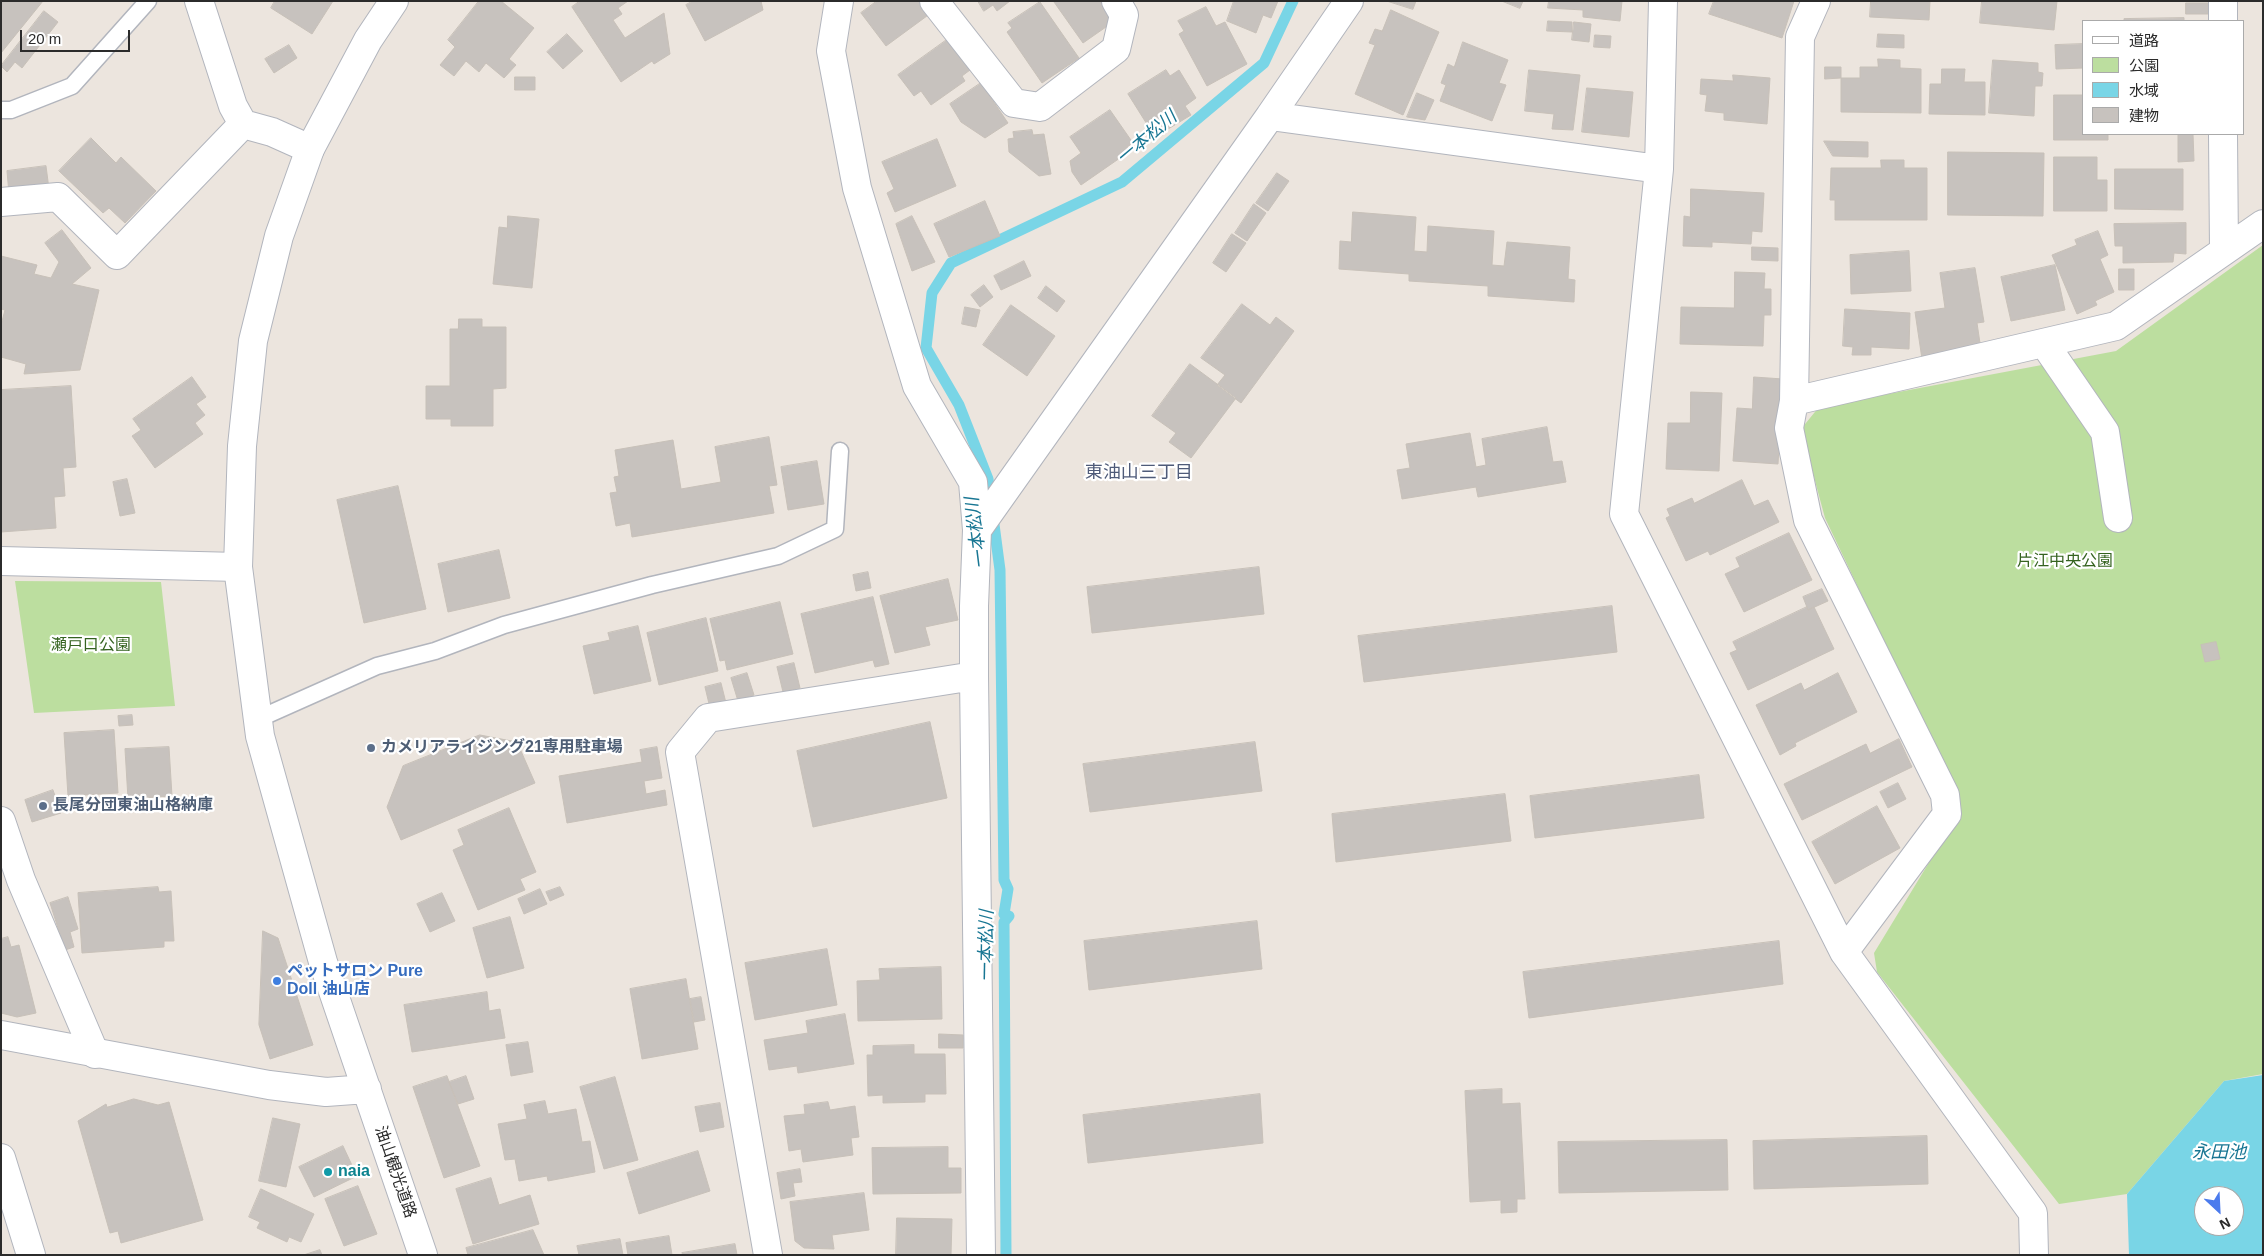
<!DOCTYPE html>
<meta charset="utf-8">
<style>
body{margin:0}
#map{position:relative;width:2264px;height:1256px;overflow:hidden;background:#ece5de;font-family:Arial,"Noto Sans JP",sans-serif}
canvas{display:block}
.frame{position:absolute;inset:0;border:2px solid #2b2b2b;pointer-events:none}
.legend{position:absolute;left:2082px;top:20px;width:162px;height:115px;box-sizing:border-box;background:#fff;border:1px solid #aaa;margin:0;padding:6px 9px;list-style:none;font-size:15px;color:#2b2b2b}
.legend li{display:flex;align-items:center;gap:10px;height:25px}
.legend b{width:25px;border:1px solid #aaa}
.north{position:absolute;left:2194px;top:1186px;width:50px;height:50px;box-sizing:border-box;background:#fff;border:1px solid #aaa;border-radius:50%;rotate:155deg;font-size:14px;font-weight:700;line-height:20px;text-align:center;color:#2b2b2b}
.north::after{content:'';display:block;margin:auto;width:18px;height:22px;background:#4b7bed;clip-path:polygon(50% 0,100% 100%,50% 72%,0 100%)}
.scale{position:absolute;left:20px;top:30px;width:110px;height:22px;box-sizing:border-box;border:2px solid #2b2b2b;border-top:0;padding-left:6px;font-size:15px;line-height:18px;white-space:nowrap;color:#2b2b2b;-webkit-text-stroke:4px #fff;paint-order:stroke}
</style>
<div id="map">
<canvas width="2264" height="1256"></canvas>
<div class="frame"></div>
<ul class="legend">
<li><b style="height:6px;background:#fff"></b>道路</li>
<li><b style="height:14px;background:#bcde9f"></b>公園</li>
<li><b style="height:14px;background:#79d5e6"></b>水域</li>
<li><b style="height:14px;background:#c7c2be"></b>建物</li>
</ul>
<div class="north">N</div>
<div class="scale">20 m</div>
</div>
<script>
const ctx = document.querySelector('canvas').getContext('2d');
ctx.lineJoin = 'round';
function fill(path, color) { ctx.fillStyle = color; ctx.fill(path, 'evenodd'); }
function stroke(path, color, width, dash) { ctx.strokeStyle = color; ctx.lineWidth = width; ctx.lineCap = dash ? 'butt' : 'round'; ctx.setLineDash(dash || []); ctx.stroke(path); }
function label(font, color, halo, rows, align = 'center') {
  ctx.font = font + ' Arial,"Noto Sans JP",sans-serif'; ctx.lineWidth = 4.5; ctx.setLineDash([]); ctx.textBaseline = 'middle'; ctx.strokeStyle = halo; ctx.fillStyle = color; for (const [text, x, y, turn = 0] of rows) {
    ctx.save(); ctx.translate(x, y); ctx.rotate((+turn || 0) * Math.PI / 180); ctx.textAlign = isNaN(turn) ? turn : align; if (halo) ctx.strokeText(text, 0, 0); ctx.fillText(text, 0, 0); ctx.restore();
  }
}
const green = new Path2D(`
 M2263,245v829l-39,7 -97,113 -68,10 -182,-232 -3,-19 79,-130 7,-22 -135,-283 -24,-89 18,-22 297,-56z
 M15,581l146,1 14,124 -141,7z`);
const water = new Path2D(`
 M2263,1075v180h-134l-2,-61 97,-113zM2204,1196h30v30h-30z`);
const stream = new Path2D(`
 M1006,1255l-2,-333 5,-6 -5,-2 4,-25 -4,-9 -4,-310 -12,-91 -29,-74 -33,-57 6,-55 19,-30 171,-81 142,-119 29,-62`);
const building = new Path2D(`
 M1,1h42l-42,52z
 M275,1h58l-21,33 -41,-26z
 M479,1h22l33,27 -25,31 7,6 -12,13 -18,-15 -7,9 -13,-11 -12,15 -14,-11 15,-18 -7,-7z
 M580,1h48l-10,7 4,6 -9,6 12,18 39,-25 6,41 -16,10 -2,-3 -31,21 -49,-75z
 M693,1h68l2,9 -58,31 -19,-36z
 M877,1h45l9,12 -45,33 -25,-33z
 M978,1h32l-13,10 -4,-6 -9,6z
 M1056,1h48l12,19 -33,23 -29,-41z
 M1234,1h44l-7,17 -8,-3 -7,18 -29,-12z
 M1387,1h29l-3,8z
 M1502,1h21l-3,7z
 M1549,1h73l-2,20 -37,-4v-7l-35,-2z
 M1714,1h80l-12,37 -73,-24z
 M1871,1h59l-1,19 -59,-3z
 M1982,1h75l-3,29 -74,-7z
 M1040,2l39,56 -37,25 -35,-51 5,-4 -4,-5z
 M2186,3h22v11h-22z
 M1206,7l10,19 9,-4 22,42 -40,22 -28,-52 5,-3 -6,-10z
 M1391,10l48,22 -36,83 -48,-21 20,-49 -6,-2 6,-14 7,2z
 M44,11l14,11 -36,46 -7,-6 -8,10 -6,-6z
 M2184,18v3h-60v-2z
 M1548,21l24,1v10l-25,-1z
 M1574,22l17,2 -2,18 -17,-2z
 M567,34l16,17 -20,18 -16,-17z
 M1878,34l26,1v13l-27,-1z
 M1595,35l16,1 -1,12 -16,-1z
 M948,39l22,31 -8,6 3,5 -34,24 -10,-14 -7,5 -16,-21z
 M1463,42l45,18 -9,23 7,2 -14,36 -52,-20 6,-16 -5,-2 7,-19 6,3z
 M2083,44v24l-27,1 -1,-24z
 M289,45l8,13 -23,15 -9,-14z
 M1878,59l22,1v8l21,1v44l-80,-1v-34h19v-11h18z
 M1993,60l45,3v9l5,1 -1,13h-7l-1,30 -45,-3z
 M1825,67h16v11l-16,1z
 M1942,69h23l-1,13h21v33l-56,-1 1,-30h11z
 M1166,70l4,6 9,-6 17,28 -11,8 6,9 -36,22 -27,-43z
 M1529,70l51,5 -7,55 -21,-1 2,-15 -29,-3z
 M1733,75l37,3 -3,46 -43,-4v-7l-19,-2 2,-16 -7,-1 1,-15 32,2z
 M515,77h20v13h-20z
 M981,83l27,40 -23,15 -24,-16 -11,-18z
 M1587,88l46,4 -4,45 -47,-5z
 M1417,93l17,7 -9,20 -18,-3z
 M2054,95h29v39h25v6h-54z
 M1110,110l23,33 -6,4 3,4 -49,34 -9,-13 -2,-11 11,-8 -11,-16z
 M1032,130l1,5 11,-1 7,40 -12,2 -30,-24 -1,-13 6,-1 -1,-6z
 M2193,134l1,27 -16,1v-27z
 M91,138l25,25 5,-6 35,34 -31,32 -16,-15 -6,5 -44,-42z
 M937,139l19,47 -61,26 -8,-19 7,-4 -12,-27z
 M1824,141l44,1v15l-35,-1z
 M1948,152l96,1 -1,63 -95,-1z
 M2054,157h43v23h10v31h-53z
 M1881,160h23v8h23v52h-92v-20h-5l1,-32h50z
 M46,166l3,23 -40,5 -2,-23z
 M2115,169h68v41l-68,-1z
 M1277,173l12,8 -21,30 -12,-8z
 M1691,189l73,4 -2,39 -10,-1 -1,13 -39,-2v5l-29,-1 1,-30 6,1z
 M985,201l15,35 -51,21 -15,-33z
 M1254,204l12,9 -19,28 -12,-8z
 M1353,212l63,5 -2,34 13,1 1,-26 66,5 -2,34 12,1 3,-24 63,5 -2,32 7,1 -1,22 -86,-6v-10l-79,-5v-7l-70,-5 1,-28 11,1z
 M508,216l31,3 -7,69 -39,-4 6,-57 8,1z
 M912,216l23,46 -23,9 -16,-47z
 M2186,223v31l-12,-1 -1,9 -50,1v-17h-8l-1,-22z
 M62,230l29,38 -19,16 27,6 -19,80 -56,4 2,-10 -25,-7v-32l4,-15 -4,-1v-53l36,9 -3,9 17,4 8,-16 -14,-19z
 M2098,231l10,24 -8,4 14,33 -19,9 2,4 -20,9 -25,-59 25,-10 -2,-5z
 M1232,234l14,9 -20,29 -13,-9z
 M1752,247l26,1v13l-26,-1z
 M1909,251l2,40 -60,3 -1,-39z
 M1024,261l7,15 -30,14 -7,-14z
 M2055,265l10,45 -54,11 -10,-44z
 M1975,268l9,54 -7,1 4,27 -59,9 -7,-47 30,-4 -5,-35z
 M2119,269h15v21h-15z
 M1735,272l30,1 -1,16h7v26h-7l-1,31 -83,-2 1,-37 53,1z
 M984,285l9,12 -13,10 -9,-12z
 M1046,286l19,15 -8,11 -19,-14z
 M1242,304l28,21 6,-8 18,14 -53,72 -24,-18 8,-10 -24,-17z
 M1011,305l44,31 -28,40 -44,-31z
 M965,307l15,3 -4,17 -14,-3z
 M1845,309l65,4 -1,36 -38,-2v8h-19l1,-8 -10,-1z
 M459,319h23v8h24v61l-13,1v37h-42v-7h-25v-33h24v-57h8z
 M1190,364l46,34 -45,60 -22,-16 7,-9 -24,-17z
 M192,377l14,20 -10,7 9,11 -10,8 8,11 -48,34 -23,-32 9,-6 -8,-11z
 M1754,377l29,2 -5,85 -45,-3 4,-53 15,1z
 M71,386l5,81 -13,1 2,28 -11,1 2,31 -55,4v-142z
 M1691,392l31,1 -3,78 -53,-2 2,-46h22z
 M1547,427l6,35 9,-1 4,21 -88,15 -2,-10 -74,12 -5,-29 13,-2 -4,-24 64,-11 6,34 10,-2 -4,-26z
 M769,437l8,48 -8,1 5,27 -142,24 -2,-14 -14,3 -6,-33 7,-1 -3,-15 5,-1 -4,-26 58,-10 8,49 40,-7 -6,-35z
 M817,461l7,43 -36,6 -7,-43z
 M127,479l8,34 -15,3 -7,-34z
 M1742,480l12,26 14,-6 11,22 -69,33 -2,-4 -22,10 -20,-43 4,-2 -3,-7 25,-11 2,5z
 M398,486l28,123 -62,14 -27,-123z
 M1789,533l23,47 -68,32 -19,-38 15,-7 -4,-9z
 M499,550l11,48 -62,14 -10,-48z
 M1259,567l5,47 -172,19 -5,-46z
 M868,572l3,16 -15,3 -3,-16z
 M948,579l10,41 -33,7 5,18 -35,8 -15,-57z
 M1822,589l6,12 -20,9 -5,-13z
 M873,597l16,67 -14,3 -2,-7 -58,13 -14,-59z
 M780,602l13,52 -66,16 -2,-10 -5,1 -10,-42z
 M1612,606l5,46 -253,30 -6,-46z
 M1807,607l1,3 6,-3 20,42 -86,41 -18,-37 7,-3 -4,-8z
 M706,618l12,53 -59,14 -12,-52z
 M638,626l13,55 -57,13 -11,-48 27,-6 -2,-7z
 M2216,642l4,17 -15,3 -4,-17z
 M794,663l6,25 -17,4 -6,-25z
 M747,673l7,22 -16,6 -7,-23z
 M1838,673l19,39 -62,31 1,3 -16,9 -24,-50 45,-22 3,7z
 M721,683l5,20 -16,5 -5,-21z
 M132,715l1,10 -14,1 -1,-10z
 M930,722l17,76 -134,29 -16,-76z
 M114,730l4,63 -50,3 -4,-63z
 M480,735l37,7 18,41 -134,57 -14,-33 16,-41z
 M1899,739l13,28 -110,53 -18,-36 82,-40 4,9z
 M1255,742l7,49 -172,21 -7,-48z
 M169,747l3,49 -44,3 -3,-50z
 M657,747l5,31 -18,3 2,13 19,-4 2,15 -100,18 -8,-47 83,-14 -2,-12z
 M1699,775l5,43 -169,20 -5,-42z
 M1898,783l8,16 -18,9 -8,-16z
 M53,790l8,23 -29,9 -7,-22z
 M1505,794l6,47 -175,21 -4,-48z
 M1877,806l23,42 -65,36 -23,-42z
 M509,808l27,64 -16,7 5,11 -47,20 -25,-60 11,-5 -6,-15z
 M158,887l1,5 12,-1 3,50h-10v6l-82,6 -4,-60z
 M560,887l4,8 -14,6 -4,-9z
 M540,889l7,15 -23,10 -6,-15z
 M442,893l13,28 -25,11 -13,-28z
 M68,897l10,32 -8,3 4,15 -9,3 -15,-47z
 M510,917l14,51 -37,10 -14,-50z
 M1257,921l5,48 -173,21 -5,-49z
 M263,931l15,7 35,107 -43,14 -11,-34z
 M8,937l3,10 8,-2 17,68 -19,4 -16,-4v-74z
 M1779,941l4,43 -254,34 -6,-46z
 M827,949l10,56 -82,15 -10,-57z
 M941,967l1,52 -84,2 -1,-40 23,-1 -1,-11z
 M686,979l12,70 -56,10 -12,-70z
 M487,992l2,19 11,-2 5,29 -93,14 -8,-47z
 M701,997l4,23 -11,2 -4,-23z
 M845,1014l9,50 -56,9 -1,-7 -28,4 -5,-30 44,-7 -2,-12z
 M939,1034l24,1v13h-24z
 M528,1042l5,30 -22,4 -5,-31z
 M914,1045v9h31l1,40h-21v8l-42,1v-8l-15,1 -1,-41h6v-9z
 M447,1076l33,90 -36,12 -31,-91z
 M466,1076l8,23 -16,5 -9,-22z
 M615,1077l23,83 -34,9 -24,-82z
 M1502,1089v15l18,-1 5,96h-8v13l-16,1v-13l-31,2 -5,-111z
 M1260,1094l3,49 -175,20 -5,-48z
 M134,1099l24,6 11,-3 34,118 -82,23 -3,-12 -8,2 -32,-112 28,-17 1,3z
 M545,1101l3,13 28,-5 6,33 8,-1 5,31 -47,9 -1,-5 -28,5 -4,-22 -10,1 -7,-36 29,-5 -3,-14z
 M828,1102l2,8 25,-4 4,31 -8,1 2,17 -50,7 -2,-13 -12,2 -5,-35 21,-2 -1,-9z
 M720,1103l4,24 -24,5 -5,-25z
 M273,1118l27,6 -14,63 -27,-6z
 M1927,1136l1,48 -174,5 -1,-48z
 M1727,1140l1,50 -169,3 -1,-51z
 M343,1146l14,30 -43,21 -15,-30z
 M948,1147v21h13v25l-88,1 -1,-46z
 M698,1151l12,40 -71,23 -12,-41z
 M800,1169l2,13 -9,1 2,13 -14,3 -4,-26z
 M491,1178l8,27 31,-10 9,29 -66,20 -17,-55z
 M358,1186l19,48 -33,12 -19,-47z
 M261,1189l53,25 -13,28 -12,-5 -2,5 -30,-14 3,-6 -11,-5z
 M864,1193l5,37 -37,5 2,14 -30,-1 -9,-7 -5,-39z
 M897,1218l55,1 -1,36h-55z
 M533,1230l11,25h-76l-2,-7z
 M669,1236l3,19h-44l-2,-12z
 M620,1239l3,16h-44l-2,-9z
 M735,1244l2,11h-54l-1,-2z
 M320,1250l2,5h-18z`);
const lane = new Path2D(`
 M1,110h10l61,-24 76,-85
 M258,719l119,-53 58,-15 69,-26 148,-40 126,-29 57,-27 5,-78`);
const street = new Path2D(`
 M199,1l34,105 10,18 29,8 38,17
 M839,1l-8,50 26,137 60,198 56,96 4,48 -3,76v70l7,579
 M934,1l80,102 26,4 76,-58 8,-34 -8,-14
 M1663,1l-4,168 -35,345 220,438 189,261 1,42
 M1816,1l-16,36 -6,364 322,-75 147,-102
 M2223,1v20
 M1270,116l79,-115
 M2223,134l1,117
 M1,202l57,-5 59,58 126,-131
 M2044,343l61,89 13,86
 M1794,401l-5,27 19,92 137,275 2,19 -103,138
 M977,530l293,-414 389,53
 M1,561l237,6
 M1,821l20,59 74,174
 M1,1158l30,97
 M768,1255l-88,-503 28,-34 266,-42`);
const secondary = new Path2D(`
 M394,1l-26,39 -58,109 -31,87 -26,105 -11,105 -4,121 22,169 63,226 100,293
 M1,1035l268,50 57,7 41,-3`);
const markers = [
 [371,748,5,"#5c6f8a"],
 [43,806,5,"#5c6f8a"],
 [277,981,5,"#3f7fe0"],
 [328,1172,5,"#0f9aa8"]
];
const parkNames = [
 ["片江中央公園",2065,562],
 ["瀬戸口公園",91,646]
];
const serviceNames = [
 ["カメリアライジング21専用駐車場",381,748],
 ["長尾分団東油山格納庫",53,806]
];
const shopNames = [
 ["ペットサロン Pure",287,972],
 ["Doll 油山店",287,990]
];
const cultureNames = [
 ["naia",338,1172]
];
const streetNames = [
 ["油山観光道路",395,1172,71]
];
const waterNames = [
 ["一本松川",1147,138,-40],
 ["一本松川",977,533,-97],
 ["一本松川",987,946,-89],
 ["永田池",2219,1153]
];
const neighbourhoodNames = [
 ["東油山三丁目",1139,473]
];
fill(green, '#bcde9f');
fill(water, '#79d5e6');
stroke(stream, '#79d5e6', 11);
fill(building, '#c7c2be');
stroke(building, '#c7c0b8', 1);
stroke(lane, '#b2b5bd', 19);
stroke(street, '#b2b5bd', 30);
stroke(secondary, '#b2b5bd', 30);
stroke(lane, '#fff', 16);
stroke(street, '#fff', 28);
stroke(secondary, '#fff', 28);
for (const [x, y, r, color] of markers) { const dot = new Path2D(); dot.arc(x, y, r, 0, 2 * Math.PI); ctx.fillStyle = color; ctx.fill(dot); stroke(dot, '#fff', 2); }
label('16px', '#356320', '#fff', parkNames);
label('bold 16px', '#4e5e75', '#fff', serviceNames, 'left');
label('bold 16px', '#366cbe', '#fff', shopNames, 'left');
label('bold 16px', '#0d838f', '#fff', cultureNames, 'left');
label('16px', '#2b2b2b', '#fff', streetNames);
label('italic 18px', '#187693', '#fff', waterNames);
label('18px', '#4f5b79', '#fff', neighbourhoodNames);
</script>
